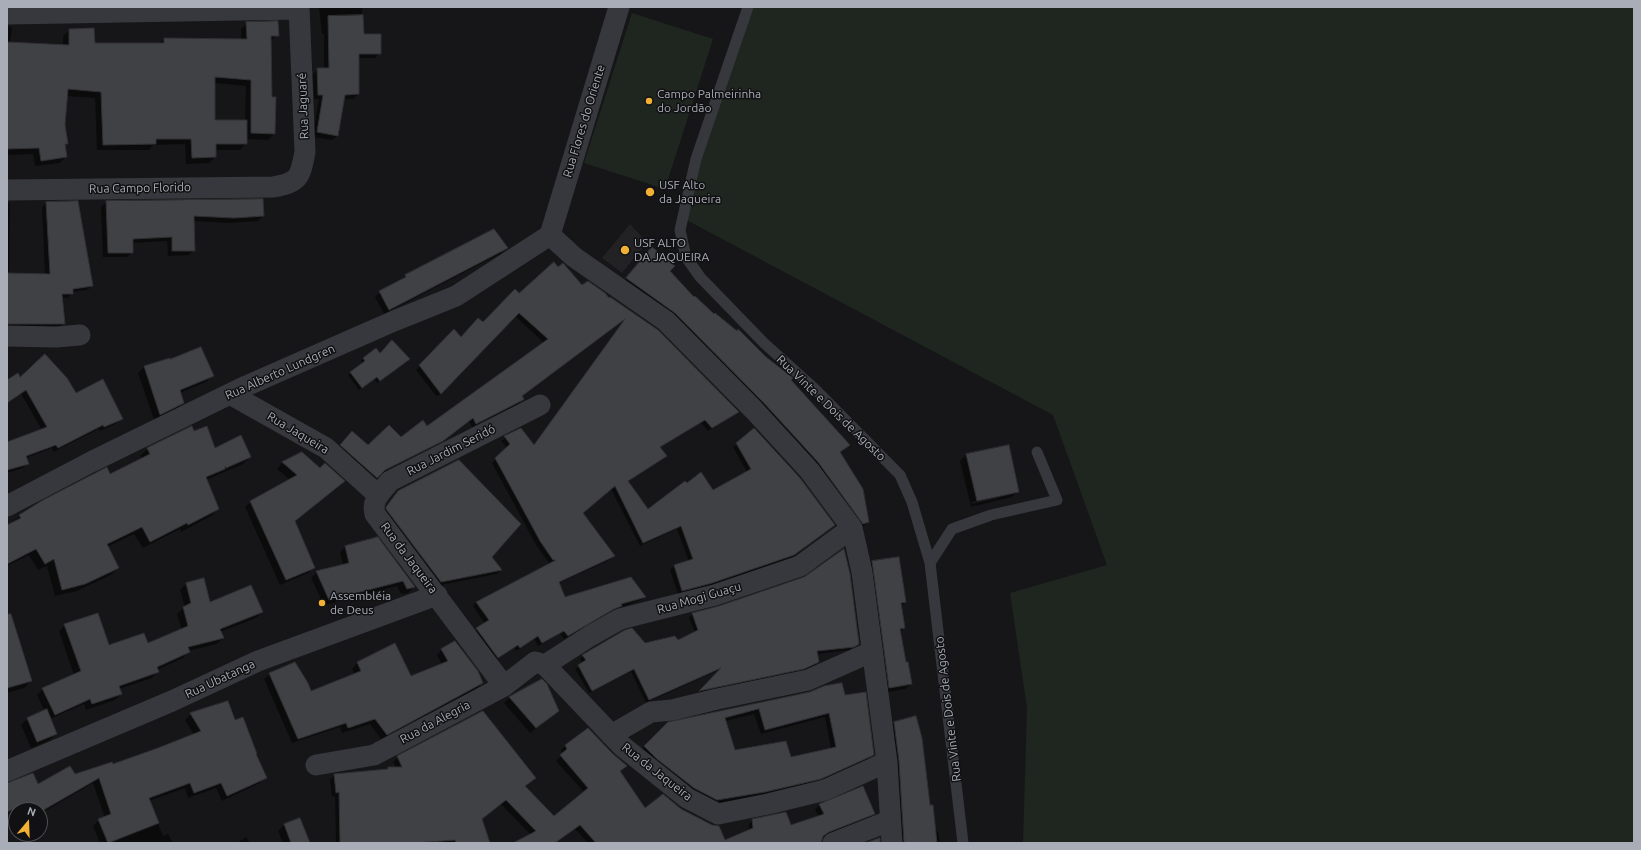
<!DOCTYPE html>
<meta charset="utf-8">
<style>
body{margin:0}
#map{position:relative;width:1641px;height:850px;overflow:hidden;background:#161618;font-family:Ubuntu,sans-serif}
canvas{display:block}
.frame{position:absolute;inset:0;border:8px solid #a8adb8;pointer-events:none}
.north{position:absolute;left:8px;top:802px;width:40px;height:40px;box-sizing:border-box;background:#111113;border:1px solid #4d4f55;border-radius:50%;rotate:19deg;font-size:11px;font-weight:700;line-height:16px;text-align:center;color:#a8adb8}
.north::after{content:'';display:block;margin:auto;width:14px;height:18px;background:#f2b134;clip-path:polygon(50% 0,100% 100%,50% 72%,0 100%)}
</style>
<div id="map">
<canvas width="1641" height="850"></canvas>
<div class="frame"></div>
<div class="north">N</div>
</div>
<script>
const ctx = document.querySelector('canvas').getContext('2d');
ctx.lineJoin = 'round';
function fill(path, color) { ctx.fillStyle = color; ctx.fill(path, 'evenodd'); }
function stroke(path, color, width, dash) { ctx.strokeStyle = color; ctx.lineWidth = width; ctx.lineCap = dash ? 'butt' : 'round'; ctx.setLineDash(dash || []); ctx.stroke(path); }
function label(font, color, halo, rows, align = 'center') {
  ctx.font = font + ' Ubuntu,sans-serif'; ctx.lineWidth = 3; ctx.setLineDash([]); ctx.textBaseline = 'middle'; ctx.strokeStyle = halo; ctx.fillStyle = color; for (const [text, x, y, turn = 0] of rows) {
    ctx.save(); ctx.translate(x, y); ctx.rotate((+turn || 0) * Math.PI / 180); ctx.textAlign = isNaN(turn) ? turn : align; if (halo) ctx.strokeText(text, 0, 0); ctx.fillText(text, 0, 0); ctx.restore();
  }
}
const built = new Path2D(`
 M630,224l17,18 -25,31 -20,-15z`);
const green = new Path2D(`
 M751,7h883v836h-611l4,-135 -17,-115 97,-28 -54,-150 -374,-199z
 M632,13l81,26 -48,150 -81,-26z`);
const shadow = new Path2D(`
 M319,7h43l1,28 17,18 -5,5h-17v36l-5,5h-10l-6,37 -5,4 -20,-3 7,-38h-5l-1,-25 5,-5h6v-35h-2z
 M247,23l31,12 -8,6 1,57 3,36 -6,6 -22,-1v5l-6,6h-25v7l-6,6 -23,1 -1,-20 -32,1 -4,5h-52l-2,-52 -29,-2 -2,29 3,18 -2,3 1,10 -6,7 -25,3 -2,-12 -26,1v-129l5,1 -2,16 53,2v-9l6,-6 25,14h65l5,-5 77,1v-11zM214,83l32,3 -1,35h-31z
 M262,200l1,16 -5,5 -30,2 -35,-2 1,29 -5,5 -21,1 -1,-15 -35,2v10l-5,4h-24l-2,-50 5,-5z
 M7,202l3,1 -1,71 36,1 -3,-68 5,-4 45,83 -5,4 -15,2 -4,6h-6l2,26 -5,4h-52z
 M494,230l11,19 -5,5 -116,60 -9,-17 5,-5 20,-11 5,-5z
 M649,252l45,47 95,81 60,65 -10,8 29,69 -4,4 -5,1 -236,-245z
 M558,269l24,18 6,-5 149,130 -29,19 -7,-8 -42,25 6,8 -38,26 21,28 39,-25 26,6 34,-19 -14,-25 4,-3 97,81 -44,34 -83,28 -29,7 -8,-24 4,-4 15,-4 -12,-33 -37,17 -29,-57 -29,24 32,43 -4,4 -51,23 5,15 80,-1 -3,3 -32,12 -45,27 -4,-5 -22,12 -4,-7 -18,12 -2,-3 -20,13 -21,-28 12,-9 -12,-18 3,-4 76,-38 -3,-1 -13,-18 -44,-82 15,-15 -6,-7 20,-12 12,17 92,-126 -104,77 2,2 -5,5 -46,23 -3,-6 -31,23 -58,30 -7,7 -36,-32 11,-13 20,11 33,-9 26,-11 117,-84 -29,-27 -78,81 -21,-27 38,-40 7,8 22,-14 36,-30z
 M380,354l29,5 -32,24 -3,-4 -15,11 -11,-15 15,-11 -2,-3 2,-3z
 M144,367l68,9 -6,6 -26,11 3,10 -6,6 -23,11 -16,-47z
 M20,379l55,15 46,24 -4,5 -17,8 -1,-2 -46,23 -1,-4 -26,10 1,6 -4,4 -16,5v-30l35,-13 -21,-36 -14,9v-22z
 M191,427l2,5 22,17 35,8 -7,7 -37,16 12,29 -7,7 -30,16 -1,-3 -37,19 -9,-14 -27,13 11,21 -7,7 -34,16 -22,5 -8,-30 -9,4 -9,-15 -22,11v-40l13,-10 122,-57 -2,-3 7,-7z
 M302,453l18,16 24,12 -50,41 19,46 -5,5 -28,12 -35,-78 6,-5 39,-22 -13,-11 5,-6z
 M966,455l52,36 -6,6 -41,10 -11,-46zM1012,492v2l-40,10 -1,-2z
 M398,491l103,79 -4,4 -61,12 -54,-74z
 M345,547l69,40 -6,6 -7,1 -4,-8 -73,19 -13,-27 6,-6 26,-7 -3,-13z
 M872,562l33,40 -4,5 3,21 -4,4 5,32 6,20 -6,5 -21,4 -17,-125z
 M186,584l23,20 53,8 -6,6 -36,14 3,6 -6,6 -29,7 -5,7 -26,12v2l-5,6 -33,11 2,5 -6,6 -29,10 -2,-6 -34,15 6,15 -6,6 -19,8 -10,-23 6,-6 18,-7 -8,-17 6,-6 31,-14 -15,-44 6,-6 43,22 40,-2 34,-15 -5,-16 8,-7 -5,-17z
 M692,614l166,30 -9,6 -32,4 1,7 -3,4 -15,7 -102,22 23,-25 -75,34 -15,-31 -42,21 -14,-24 8,-6 -3,-4 3,-3 62,-12 33,-3 17,-9 -6,-14z
 M7,644l24,37 -7,7 -17,5z
 M394,644l16,34 32,-13 -5,-10 5,-6 40,34 -5,6 -96,50 -11,-15 -28,9 -2,-6 -48,16 -28,-64 6,-5 40,19 45,-18 -3,-6 5,-6z
 M542,681l10,35 -22,17 -26,-30 5,-5z
 M811,693l33,3 29,58 -5,5 -53,24 -87,20 -16,2 -72,-54 28,-28zM754,714l7,20 64,-17 6,32 -41,9 -56,-7 -9,-30z
 M191,714l44,7 20,34 10,22 -5,6 -38,18 -6,-13 -28,10 -3,-10 -36,13 14,35 5,-2 5,9h-73l-7,-17 6,-6 6,-2 -12,-35 -53,31v-4h-24v5l-2,-4 -7,3v-30l31,1 75,-20 81,-30 -9,-15z
 M894,723l35,83 6,26h3l2,11h-40l-10,-116z
 M588,729l25,26 13,11 -7,6 26,38 74,33h-131l-13,-14 -19,14h-41l16,-8 -30,-31 -20,16 7,23h-152l-1,-47 -3,1 -2,-17 4,-5 62,-7 -3,-6 5,-5 137,21 -11,9 30,31 30,-26 -28,-31 7,-7 -2,-4 4,-4z
 M820,805l54,8 -5,5 -42,17 -12,-26z
 M299,819l10,24h-26l-5,-12 6,-6z
 M753,820l45,23h-76l27,-12v-7z
 M246,837l4,6h-13z`);
const building = new Path2D(`
 M363,15l1,19h17v20h-22v40l-14,1 -7,41 -21,-4 6,-37h-5l-1,-27h12l-1,-52z
 M278,21l1,15h-8l1,61h4l-1,37 -24,-1v-53l-36,-3v43h32v24h-31v13l-24,1 -1,-19h-35v5l-53,1 -2,-53 -33,-3 -3,36 3,19h-3l2,13 -26,4 -2,-13 -32,1v-107l62,3v-16l25,-1 1,15h69v-5l83,1 -1,-17z
 M263,199l1,17 -30,2 -40,-2 1,35h-23v-14l-39,2v14h-25l-2,-52z
 M78,201l15,85 -20,3v5h-11l3,30h-58v-51l43,1 -4,-72z
 M494,229l14,19 -119,62 -10,-19 27,-14 -1,-2z
 M652,247l23,19 -5,5 24,26 1,-1 19,18 1,-1 22,18 1,-2 28,28 27,21 -2,2 59,65 -10,7 23,37 6,33 -6,2 -45,-62 -55,-60 -88,-89 -49,-35z
 M554,262l4,5 5,-4 19,22 6,-4 17,12 4,5 1,-1 48,33 81,82 -27,16 -7,-8 -45,27 7,9 -39,25 20,28 37,-28 2,2 14,-11 12,18 38,-21 -15,-26 18,-15 46,50 35,47 -41,30 -82,28 -30,8 -8,-26 19,-6 -12,-33 -38,17 -28,-57 -32,27 32,43 -56,26 6,15 66,-20 15,20 -25,7 1,2 -8,3 -46,27 -4,-5 -22,12 -4,-7 -18,12 -2,-3 -20,13 -22,-30 13,-8 -13,-18 80,-42h-3l-13,-19 -45,-83 15,-14 -6,-8 17,-8 13,17 91,-126 -103,77 2,3 -1,1 -47,24 -3,-6 -30,23 -58,29 -8,8 -37,-33 12,-14 16,14 21,-20 12,12 22,-17 4,6 121,-87 -29,-26 -78,81 -22,-29 35,-36 7,8 17,-19 5,4 32,-33 4,4z
 M392,340l18,19 -30,22 -3,-4 -15,11 -12,-16 15,-11 -2,-3 13,-10 4,5z
 M201,347l13,29 -34,14 4,13 -24,12 -16,-49 26,-8v1z
 M45,354l22,24 9,15 27,-14 20,40 -19,8 -1,-2 -45,23 -2,-3 -30,11 3,8 -22,6v-28l40,-15 -21,-37 -19,13v-23l11,-7 2,4z
 M192,426l2,5 13,-5 8,22 26,-13 10,22 -25,11 -1,-2v3l-19,8 13,32 -31,16 -1,-2 -37,19 -8,-15 -35,17 12,24 -34,16 -23,6 -8,-31 -9,5 -9,-15 -29,15v-39l14,-7 -2,-3 24,-15 64,-33 3,7 40,-20 -3,-6z
 M1009,445l10,47 -42,9 -11,-47z
 M302,452l18,16 5,-5 20,18 -50,40 20,47 -29,12 -36,-79 47,-26 -15,-13z
 M459,460l62,64 -29,33 10,13 -61,12 -55,-73v-2l12,-16z
 M378,537l37,50 -8,2 -4,-8 -74,19 -13,-29 33,-8 -4,-17z
 M844,549l6,25 9,70 -5,3 -37,4 2,11 -15,7 -105,22 22,-23 -72,32 -15,-31 -42,22 -14,-26 8,-5 -4,-5 43,-25 7,-2 13,15 30,-7 3,4 20,-10 -6,-17 27,-7 85,-29z
 M899,557l7,45 -5,1 4,25 -5,1 6,33h2l4,22 -23,4 -17,-127z
 M204,578l6,24 41,-17 12,27 -43,17 4,9 -36,9 2,5 -33,15 2,5 -40,14 3,8 -30,10 -2,-5 -35,16 -13,-27 39,-17 -17,-47 34,-11 11,32 35,-12 4,10 40,-17 -5,-19 8,-4 -5,-20z
 M7,614h4l21,67 -25,7z
 M455,641l23,30 5,12 -96,52 -12,-16 -27,9 -2,-5 -48,16 -29,-66 26,-11 13,21 3,8 50,-20 -4,-9 38,-19 16,33 37,-15 -7,-12z
 M542,679l5,5 12,27 -23,17 -27,-31z
 M842,683l3,12 21,-3 8,63 -53,24 -56,13 -48,8 -23,-12 -37,-29 -13,-13 24,-24 142,-30 14,-6zM759,709l6,21 64,-17 7,34 -45,10 -5,-16 -51,9 -10,-32z
 M228,701l7,19 8,-3 14,37h-1l11,24 -40,18 -6,-13 -27,10 -4,-10 -41,15 10,25 -51,20 -10,-24 13,-5 -12,-36 -59,34v-2h-18l-2,-4 -13,6v-29l26,-10 5,11 32,-18 5,8 37,-12 1,2 45,-16 43,-17 -11,-18z
 M47,709l10,25 -20,8 -10,-24z
 M483,711l53,67 -11,8 29,30 34,-28 -28,-33 7,-6 -2,-4 23,-17 25,26 14,12 -7,5 25,37 18,-14 18,15 31,16 7,1 6,14 28,-12 -1,-9 34,-7 5,13 33,-11 -5,-10 44,-18 12,28 -46,18 -6,4 -2,7h-225l-16,-18 -25,18h-42l23,-12 -30,-31 -24,19 8,24h-34l-1,-3 -40,3h-75l-1,-51 -3,1 -2,-19 54,-5v-2h14l-5,-11z
 M916,716l6,22 8,67h3l4,38h-33l-5,-82 -5,-39z
 M300,818l10,25h-19l-7,-19z
 M880,838v5h-14z`);
const service = new Path2D(`
 M748,7l-52,152 -16,71 6,27 14,20 64,66 51,46 85,86 12,27 18,61 33,280
 M930,563l22,-34 39,-14 66,-15 -20,-48`);
const minor = new Path2D(`
 M7,14l292,-5
 M7,190l266,-3c27,-5 27,-10 32,-35l-6,-145
 M550,235l24,22 92,64 88,89 55,60 43,58 10,44 25,190 5,81
 M550,235l69,-228
 M7,336l49,1 24,-2
 M230,394l96,54 52,47
 M7,506l84,-44 155,-76 148,-65 62,-25 94,-61
 M545,665l77,81 65,52 31,16 50,-10 57,-14 62,-28
 M545,665l45,-29 30,-17 95,-24 85,-29 52,-38
 M504,686l-129,-172c-4,-14 6,-22 15,-33l150,-76
 M611,735l40,-23 21,-2 45,-11 91,-19 63,-28
 M316,765l58,-10 130,-69 31,-24 10,3
 M7,771l165,-70 86,-40 179,-66
 M833,843l56,-22`);
const markers = [
 [649,101,4,"#f2b134"],
 [650,192,5,"#f2b134"],
 [625,250,5,"#f2b134"],
 [322,603,4,"#f2b134"]
];
const poiNames = [
 ["Campo Palmeirinha",657,94],
 ["do Jordão",657,108],
 ["USF Alto",659,185],
 ["da Jaqueira",659,199],
 ["USF ALTO",634,243],
 ["DA JAQUEIRA",634,257],
 ["Assembléia",330,596],
 ["de Deus",330,610]
];
const streetNames = [
 ["Rua Jaguaré",303,106,-92],
 ["Rua Flores do Oriente",584,121,-73],
 ["Rua Campo Florido",140,188,-1],
 ["Rua Alberto Lundgren",280,372,-24],
 ["Rua Vinte e Dois de Agosto",831,408,44],
 ["Rua Jaqueira",298,433,31],
 ["Rua Jardim Seridó",451,450,-27],
 ["Rua da Jaqueira",409,558,53],
 ["Rua Mogi Guaçu",699,598,-16],
 ["Rua Ubatanga",220,679,-25],
 ["Rua Vinte e Dois de Agosto",948,709,-97],
 ["Rua da Alegria",435,722,-28],
 ["Rua da Jaqueira",657,772,38]
];
fill(built, '#222225');
fill(green, '#1e261f');
fill(shadow, '#0007');
fill(building, '#404145');
stroke(building, '#303034', 1);
stroke(service, '#37383d', 11);
stroke(minor, '#37383d', 21);
for (const [x, y, r, color] of markers) { const dot = new Path2D(); dot.arc(x, y, r, 0, 2 * Math.PI); ctx.fillStyle = color; ctx.fill(dot); stroke(dot, '#111113', 1.5); }
label('12px', '#a8adb8', '#111113', poiNames, 'left');
label('12px', '#a8adb8', '#111113', streetNames);
</script>
